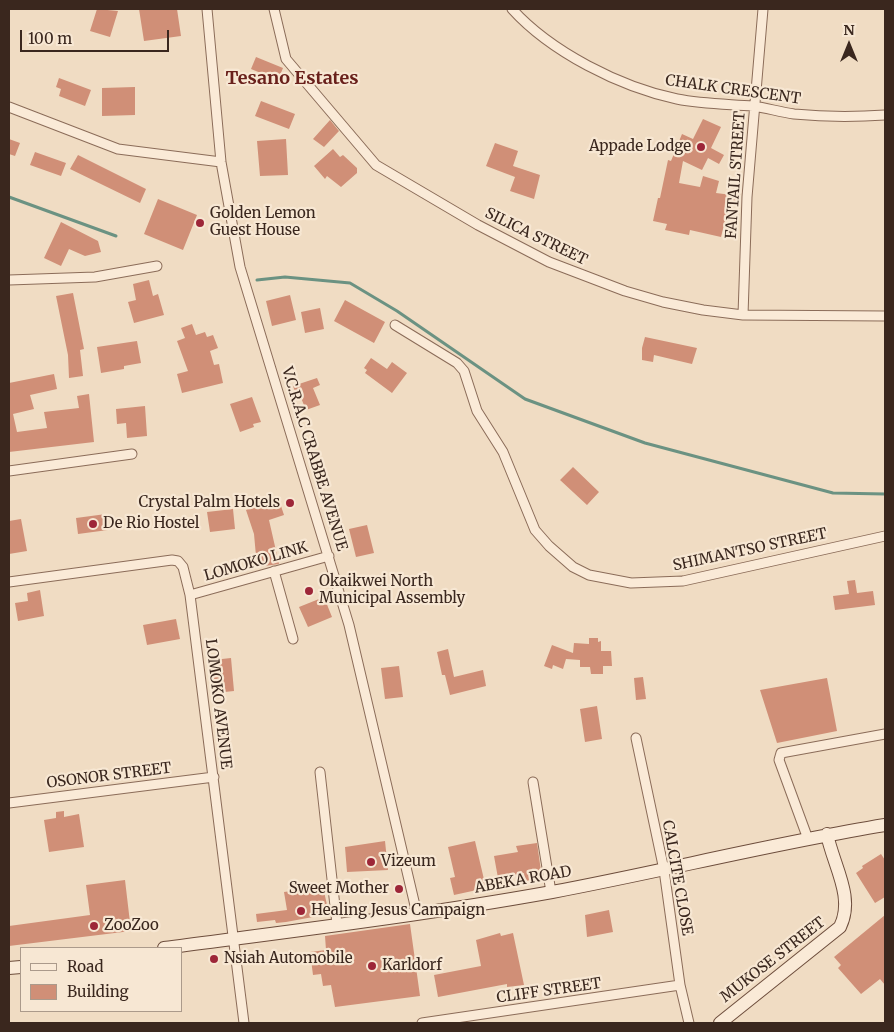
<!DOCTYPE html>
<style>
body{margin:0}
#map{position:relative;width:894px;height:1032px;overflow:hidden;background:#f0dcc3;font-family:Merriweather,serif}
canvas{display:block}
.frame{position:absolute;inset:0;border:10px solid #3a271e;pointer-events:none}
.legend{position:absolute;left:20px;top:947px;width:162px;height:65px;box-sizing:border-box;background:#f7e7d3;border:1px solid #ab9a8b;margin:0;padding:6px 9px;list-style:none;font-size:15px;color:#3a271e}
.legend li{display:flex;align-items:center;gap:10px;height:25px}
.legend b{width:25px;border:1px solid #ab9a8b}
.north{position:absolute;left:824px;top:20px;width:50px;height:50px;-webkit-text-stroke:4px #f7e7d3;paint-order:stroke;rotate:0deg;font-size:14px;font-weight:700;line-height:20px;text-align:center;color:#3a271e}
.north::after{content:'';display:block;margin:auto;width:18px;height:22px;background:#3a271e;clip-path:polygon(50% 0,100% 100%,50% 72%,0 100%)}
.scale{position:absolute;left:20px;top:30px;width:149px;height:22px;box-sizing:border-box;border:2px solid #3a271e;border-top:0;padding-left:6px;font-size:15px;line-height:18px;white-space:nowrap;color:#3a271e;-webkit-text-stroke:4px #f7e7d3;paint-order:stroke}
</style>
<div id="map">
<canvas width="894" height="1032"></canvas>
<div class="frame"></div>
<ul class="legend">
<li><b style="height:6px;background:#faead7"></b>Road</li>
<li><b style="height:14px;background:#d08f77"></b>Building</li>
</ul>
<div class="north">N</div>
<div class="scale">100 m</div>
</div>
<script>
const ctx = document.querySelector('canvas').getContext('2d');
ctx.lineJoin = 'round';
function stroke(path, color, width, dash) { ctx.strokeStyle = color; ctx.lineWidth = width; ctx.lineCap = dash ? 'butt' : 'round'; ctx.setLineDash(dash || []); ctx.stroke(path); }
function fill(path, color) { ctx.fillStyle = color; ctx.fill(path, 'evenodd'); }
function label(font, color, halo, rows, align = 'center') {
  ctx.font = font + ' Merriweather,serif'; ctx.lineWidth = 4.5; ctx.setLineDash([]); ctx.textBaseline = 'middle'; ctx.strokeStyle = halo; ctx.fillStyle = color; for (const [text, x, y, turn = 0] of rows) {
    ctx.save(); ctx.translate(x, y); ctx.rotate((+turn || 0) * Math.PI / 180); ctx.textAlign = isNaN(turn) ? turn : align; if (halo) ctx.strokeText(text, 0, 0); ctx.fillText(text, 0, 0); ctx.restore();
  }
}
const stream = new Path2D(`
 M9,197l107,39
 M257,280l28,-3 65,6 47,28 128,88 120,44 188,50 52,1`);
const building = new Path2D(`
 M97,9l21,2 -8,26 -20,-6z
 M139,9h38l4,27 -37,5z
 M256,57l27,11 -5,12 -27,-11z
 M59,78l32,12 -6,16 -26,-10 2,-7 -5,-2z
 M135,87v28l-33,1v-28z
 M261,101l34,13 -6,15 -34,-13z
 M703,119l18,8 -10,21 13,7 -5,9 -11,-6 -6,12 -19,-9 -4,22 21,4 3,-11 16,5 -3,12 16,2 1,-8 8,1 -2,18 -10,-1 -8,32 -31,-7 -1,5 -24,-5 2,-6 -14,-3 5,-23h2l8,-38 3,1 11,-27 11,5z
 M330,120l9,11 -15,16 -11,-8z
 M9,139l11,4 -5,13 -6,-2z
 M286,139l2,36 -28,1 -3,-35z
 M495,143l23,8 -5,15 27,9 -6,24 -24,-8 5,-14 -29,-11z
 M333,149l7,8 3,-2 14,13v5l-16,14 -14,-11 -2,3 -11,-13z
 M35,152l31,11 -5,13 -31,-11z
 M78,155l68,34 -6,14 -70,-34z
 M158,199l39,16 -14,35 -39,-16z
 M61,222l37,19 3,11 -16,4 -16,-7 -8,17 -17,-8z
 M149,280l4,16 5,-2 6,21 -30,8 -6,-21 8,-2 -3,-16z
 M73,293l11,56 -4,1 3,26 -14,2 -1,-23 -12,-59z
 M290,295l6,25 -24,6 -6,-25z
 M345,300l40,22 -11,21 -40,-22z
 M320,308l4,21 -19,4 -4,-21z
 M192,324l4,11 9,-3 2,5 6,-2 5,13 -8,3 4,14 5,-1 4,19 -41,10 -5,-19 11,-3 -11,-30 8,-3 -4,-10z
 M645,337l52,11 -5,16 -38,-9 -1,7 -11,-2v-12z
 M137,341l4,22 -17,3v3l-23,4 -4,-26z
 M371,358l16,11 5,-7 15,11 -15,20 -27,-20 2,-3 -3,-2z
 M54,374l3,15 -27,6 4,14 -21,5 4,18 30,-4 -3,-16 35,-4 -2,-12 12,-2 5,48 -85,10v-69z
 M317,378l3,7 -7,3 7,17 -14,5 -7,-17 -3,1 -3,-8z
 M252,397l9,25 -8,2 1,3 -14,5 -10,-28z
 M145,406l2,30 -20,2 -1,-15 -9,1 -1,-15z
 M573,467l26,25 -12,13 -27,-25z
 M279,500l5,15 -15,5 10,44 -22,3 -3,-33 -8,-24z
 M233,509l2,20 -25,3 -3,-20z
 M106,514l2,16 -30,4 -2,-16z
 M21,519l6,32 -18,3v-33z
 M367,525l7,28 -18,4 -7,-28z
 M855,580l2,13 16,-2 2,14 -40,5 -2,-14 16,-2 -2,-13z
 M40,590l4,26 -26,5 -3,-18 13,-2 -1,-8z
 M324,597l8,20 -24,10 -9,-20z
 M176,619l4,20 -33,6 -4,-20z
 M589,638h9v4l3,-1v10h10l1,15h-9v8h-12l-1,-7h-10v-7l-14,-1 -3,10 -10,-4 -1,4 -8,-3 8,-21 21,8 1,-10 15,1z
 M448,649l6,28 29,-7 3,16 -36,9 -5,-20h-3l-5,-23z
 M231,658l3,33 -19,2 -2,-33z
 M399,666l4,31 -18,2 -4,-31z
 M643,677l3,22 -10,1 -2,-22z
 M827,678l10,53 -60,12 -17,-53z
 M597,706l5,33 -17,3 -5,-33z
 M64,811v6l15,-3 5,33 -35,5 -5,-32 12,-2v-6z
 M385,841l3,29 -41,2 -2,-25z
 M475,841l11,47 -32,7 -4,-17 5,-1 -7,-30z
 M537,843l5,35 -17,3 -1,-8 -26,5 -4,-22 24,-4 -2,-6z
 M881,854l4,6v37l-10,6 -19,-30 7,-5 -1,-2z
 M125,880l6,51 -122,15v-20l81,-11 -4,-30z
 M323,887l6,27 -43,8 -10,1 -1,-3 -18,2 -1,-8 31,-4 -3,-18z
 M609,910l4,22 -26,5 -2,-22z
 M885,915v70l-5,-6 -19,15 -23,-26 3,-3 -7,-8z
 M410,924l10,72 -85,11 -4,-22 -8,1 -2,-12 -8,1 -3,-23 16,-2 -1,-14z
 M500,933l1,3 12,-3 11,52 -17,2v-3l-69,13 -4,-22 47,-9 -5,-26z`);
const street = new Path2D(`
 M207,9l14,153 19,105 109,358 68,289
 M274,9l12,50 90,106 102,60 71,37 76,29 38,11 40,8 40,5 142,1
 M512,9c39,43 108,78 165,90 25,5 50,5 76,7 14,2 27,6 41,8 31,3 61,3 91,1
 M9,107l109,42 103,13
 M9,280l86,-3 62,-11
 M743,315l4,-118 16,-188
 M395,325l62,38 7,8 13,40 26,41 32,78 14,16 24,21 16,8 42,8 52,-2 202,-45
 M9,471l123,-17
 M274,571l19,68
 M9,582l163,-22 6,1 5,6 7,28 54,428
 M190,595l139,-39
 M636,738l28,132 16,115 9,38
 M320,772l17,152
 M533,782l18,110
 M9,803l205,-26
 M808,839l-29,-79 2,-7 104,-19
 M422,1023l258,-38`);
const secondary = new Path2D(`
 M164,948c129,-17 260,-33 388,-56 112,-21 222,-49 333,-67
 M9,968l12,-1
 M720,1023l120,-96c15,-30 -7,-62 -13,-93`);
const markers = [
 [701,147,5,"#9d2638"],
 [200,223,5,"#9d2638"],
 [290,503,5,"#9d2638"],
 [93,524,5,"#9d2638"],
 [309,591,5,"#9d2638"],
 [371,862,5,"#9d2638"],
 [399,889,5,"#9d2638"],
 [301,911,5,"#9d2638"],
 [94,926,5,"#9d2638"],
 [214,959,5,"#9d2638"],
 [372,966,5,"#9d2638"]
];
const streetNames = [
 ["CHALK CRESCENT",733,90,8],
 ["FANTAIL STREET",736,175,-86],
 ["SILICA STREET",536,237,26],
 ["V.C.R.A.C CRABBE AVENUE",314,459,73],
 ["SHIMANTSO STREET",750,550,-12],
 ["LOMOKO LINK",256,562,-16],
 ["LOMOKO AVENUE",218,704,83],
 ["OSONOR STREET",109,776,-7],
 ["CALCITE CLOSE",677,878,80],
 ["ABEKA ROAD",523,880,-10],
 ["MUKOSE STREET",773,960,-38],
 ["CLIFF STREET",549,991,-8]
];
const poiNames = [
 ["Appade Lodge",691,147,"right"],
 ["Golden Lemon",210,214],
 ["Guest House",210,231],
 ["Crystal Palm Hotels",280,503,"right"],
 ["De Rio Hostel",103,524],
 ["Okaikwei North",319,582],
 ["Municipal Assembly",319,599],
 ["Vizeum",381,862],
 ["Sweet Mother",389,889,"right"],
 ["Healing Jesus Campaign",311,911],
 ["ZooZoo",104,926],
 ["Nsiah Automobile",224,959],
 ["Karldorf",382,966]
];
const quarterNames = [
 ["Tesano Estates",292,79]
];
stroke(stream, '#6b9282', 3);
fill(building, '#d08f77');
stroke(street, '#8b6c59', 11);
stroke(secondary, '#6d4d3c', 14);
stroke(street, '#faead7', 9);
stroke(secondary, '#faead7', 12);
for (const [x, y, r, color] of markers) { const dot = new Path2D(); dot.arc(x, y, r, 0, 2 * Math.PI); ctx.fillStyle = color; ctx.fill(dot); stroke(dot, '#f7e7d3', 2); }
label('15px', '#3a271e', '#f7e7d3', streetNames);
label('15px', '#3a271e', '#f7e7d3', poiNames, 'left');
label('bold 18px', '#69201b', '#f7e7d3', quarterNames);
</script>
